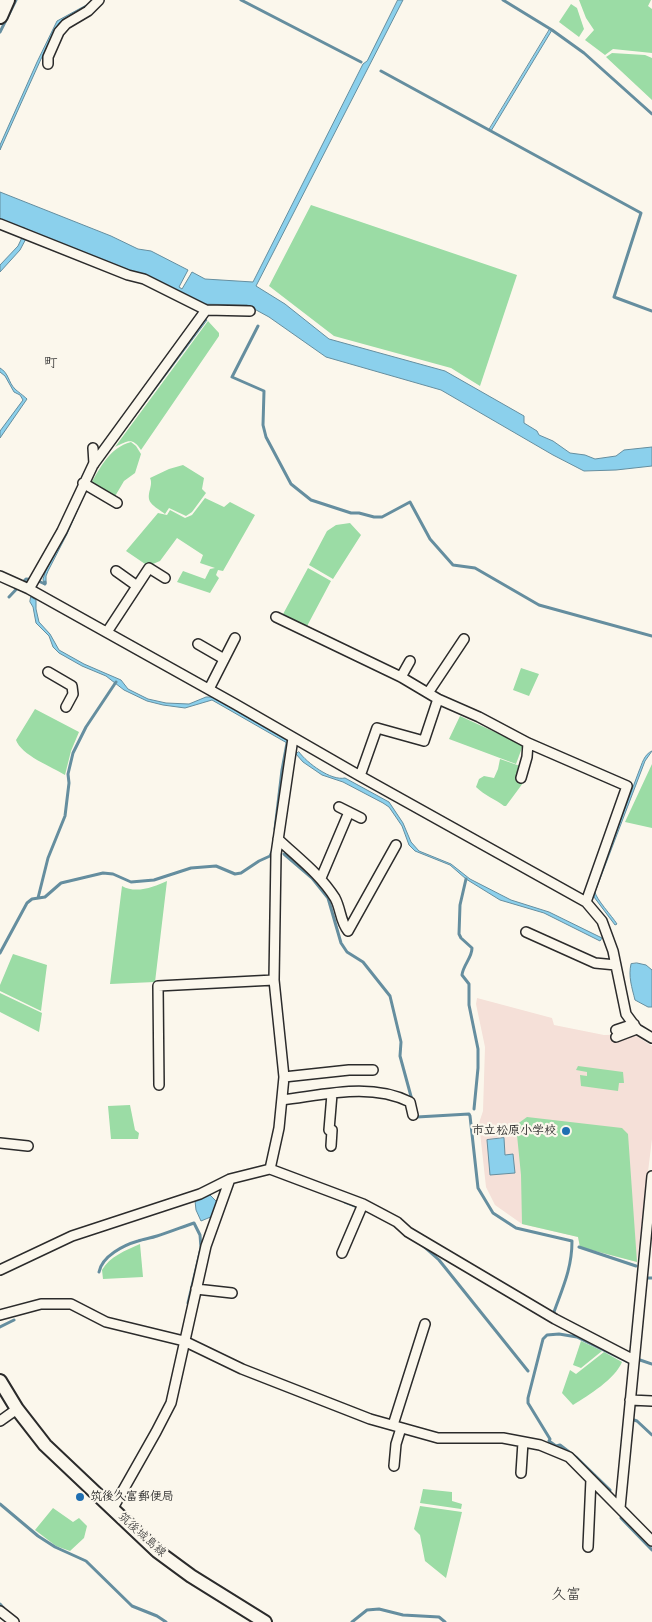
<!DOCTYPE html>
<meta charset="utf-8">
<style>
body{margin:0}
canvas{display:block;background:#fbf7ec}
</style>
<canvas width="652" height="1622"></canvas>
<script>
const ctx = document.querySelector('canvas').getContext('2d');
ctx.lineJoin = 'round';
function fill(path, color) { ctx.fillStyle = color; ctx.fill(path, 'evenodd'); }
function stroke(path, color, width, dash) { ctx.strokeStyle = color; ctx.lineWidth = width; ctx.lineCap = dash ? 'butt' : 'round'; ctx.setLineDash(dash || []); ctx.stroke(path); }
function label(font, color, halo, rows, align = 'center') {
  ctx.font = font + ' Pangolin,"Klee One",sans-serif'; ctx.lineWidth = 4.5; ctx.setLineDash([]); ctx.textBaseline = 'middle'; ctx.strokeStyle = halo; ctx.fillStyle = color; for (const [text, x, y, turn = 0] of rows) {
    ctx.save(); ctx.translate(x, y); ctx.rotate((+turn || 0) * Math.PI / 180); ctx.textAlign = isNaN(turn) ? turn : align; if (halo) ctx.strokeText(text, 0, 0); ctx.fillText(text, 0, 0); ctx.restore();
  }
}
const built = new Path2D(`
 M477,998l75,20 2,7 50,10 29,-1 19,12v93l-15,123 -57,-15 -2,-10 -56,-13 -27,-19 -9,-18 -7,-64 4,-12 2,-64 -9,-43z`);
const green = new Path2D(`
 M579,0h72l-3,6 4,3v44l-39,-4 -8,6 -20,-15 9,-10 -8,-12z
 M571,4l6,4 7,21 -5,8 -20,-15z
 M612,53l33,2 7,3v42l-46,-43z
 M311,205l206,70 -37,111 -29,-18 -117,-32 -65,-50z
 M208,321l11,12v3l-78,114c-9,-13 -13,-9 -26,-3z
 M131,442l5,4 5,8 -6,19 -11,8 -10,17 -24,-13c11,-18 19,-37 41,-43z
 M183,465l21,13 -2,11 4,4 -14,19 -6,4 -17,-8 -4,6c-5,-4 -11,-7 -14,-11 -6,-8 3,-17 -1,-25l19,-9z
 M205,498l19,9 6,-5 25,13 -32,56 -5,-1 -2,5 3,3 -9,15 -33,-11 6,-11 22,8 5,-10 5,-1 -15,-5 3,-8 -26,-17 -17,23 -12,5 -22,-15 32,-38 9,2 3,-5 15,8 7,-3z
 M350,523l11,12 -28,44 -24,-14 18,-34 9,-6z
 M308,568l23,13 -25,47 -24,-12z
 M521,668l18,6 -10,22 -16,-6z
 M35,709l44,23 -8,19 -6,24c-13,-8 -44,-20 -49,-35z
 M460,716l63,29 -7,19 -67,-25z
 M500,759l23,8 -5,11 5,5 -17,23h-2c-9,-7 -19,-10 -28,-19l3,-8 5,-3 10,2 4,-9z
 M652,764v64l-27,-6z
 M167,881l-12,101 -45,2 12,-98c14,8 32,1 45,-5z
 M13,954l34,11 -6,46 -41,-20v-6z
 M0,993l42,20 -3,19 -39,-20z
 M578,1066l45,6 1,11h-5l-1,8 -37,-5 -1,-11 7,1v-4l-11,-2z
 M130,1105l5,25 4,3 -1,6h-27l-3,-33z
 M527,1117l95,11 6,6 9,128 -57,-15 -2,-10 -56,-13 -1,-49 -5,-50z
 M140,1244l3,33 -40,2 -1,-9c8,-14 23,-19 38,-26z
 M581,1341l21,10 -21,17 -8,-3z
 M604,1352l18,10c-7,17 -33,33 -49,43l-11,-12 8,-23 6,4z
 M423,1489l29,3v9l10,3 -1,5 -41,-6z
 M420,1506l42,6 -16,66 -21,-17 -5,-26 -6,-6z
 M53,1508l20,14 6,-4 8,8 -3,12 -14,13 -14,-5 -21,-16z`);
const water = new Path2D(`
 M92,0h1l-2,4 -32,19 -18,36 -41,91v-5l37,-83 20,-41 33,-18z
 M398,0h5l-147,286 29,18 44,35 116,32 79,45v7l13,8 2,4 14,6 17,12 15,2 10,4 21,-3 8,-6 28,-3v19l-36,4 -32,1 -31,-16 -112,-65 -115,-33 -57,-40 -22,-12 -48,-1 -170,-71 -9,17 -20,22v-7l18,-19 8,-17 -3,-2 -1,3 -22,-9v-29l111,44 27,13 13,2 37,19 -9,17 3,2 10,-17 13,7 48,3 110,-218 4,-3z
 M550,29l2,1 -61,101 -2,-1z
 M205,319l2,1 -109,146 -8,14 6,-13z
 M0,368c9,5 8,14 15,21 2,2 9,7 12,10l-27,39v-7l23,-31 -3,-5 -6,-3 -9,-16 -5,-4z
 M84,490l2,1 -19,43 -19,37 -2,5v8l-2,1 -1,-6 3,-9 19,-36z
 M31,597l5,3v9l3,13 11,12 9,16 25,14 37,16 7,9 20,10 18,4 23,1 17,-7h6l76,44 -1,2 -75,-43 -27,8 -22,-3 -16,-4 -23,-11 -18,-14 -24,-10 -23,-13 -6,-6 -4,-11 -13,-13 -3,-16 -3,-5z
 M652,751l-7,10 -50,131c1,7 17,24 22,32l-2,1 -21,-28v-6l45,-120c3,-7 5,-17 13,-20z
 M299,752c8,11 32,29 46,26l44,24 14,21 8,19 8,9 32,13 19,15 41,21 38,12 53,26 -2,3 -56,-28 -44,-13 -34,-21 -16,-14 -35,-14 -6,-6 -7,-19 -13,-19 -6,-4 -40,-21 -21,-7 -19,-13 -7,-8z
 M637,963l9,2 6,5v37h-4l-13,-7c-3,-12 -7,-24 -4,-36z
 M504,1138l1,17 8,-1 2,19 -25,2 -3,-35z
 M209,1194l9,9 -5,13 -12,5 -5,-11 -1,-9z`);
const stream = new Path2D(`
 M241,0l120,62
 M503,0l49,30 32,23 68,61
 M0,32l16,-32
 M381,71l260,142 -27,84 38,14
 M258,326l-26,51 32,14 -1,34 3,12 25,47 20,16 40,13h8l15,4h8l28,-15 20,37 23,26 22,3 64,37 113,31
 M9,597l17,-18 10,1 9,4v-2
 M275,829l7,-59 5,-27
 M284,854l28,24 16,20 13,45 6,9 16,10 27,34 11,46 -1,14 12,44
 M466,879l-6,26 -1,29 2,4 11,10c0,10 -9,17 -10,27l7,9v21l9,44v19l-4,41
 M38,898l10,-40 17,-42 4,-33 -1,-9 5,-21 13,-26 30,-45
 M0,953l27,-50 5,-4 13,-2 16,-14 42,-10 10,1 18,8 23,-2 37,-12 25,-2 19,8 6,-1 18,-12 11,-5 2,-4
 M415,1114l2,3 52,-3 1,2 8,72 15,25 23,15 56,13c0,27 -9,46 -18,71
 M345,1202l15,6
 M421,1244l18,16 89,111
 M579,1247l57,19
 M99,1272c3,-16 25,-27 39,-31 6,-2 13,-3 19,-5 13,-4 25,-9 37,-13l6,12 1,13 -13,55
 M648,1278h4
 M0,1327l14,-7
 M634,1420l3,1 15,14
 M610,1490l-33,-32 -17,-13 -4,1 -7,-5 1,-2 -22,-36v-5l15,-59 4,-4 12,-1 18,3 51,25 12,-2 12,4
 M0,1504l38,32 17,11 31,14 46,45 25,10 9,6
 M621,1518l31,32
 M0,1604l6,7
 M352,1622l15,-12 12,-1 24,6 36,2 6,5`);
const street = new Path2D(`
 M48,64v-7l11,-25 7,-8 22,-13 11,-11
 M0,224l128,51 16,4 62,31 44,1
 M93,448l1,16
 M83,483l34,20
 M116,571l21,15
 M0,576l29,13 206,115 125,72 226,126 16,19 11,30 13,63 11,15 15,9
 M29,589l33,-58 31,-66 113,-155
 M276,617l125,60 37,22 41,18 49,26 99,43 -41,116
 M107,632l42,-64 16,10
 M198,644l26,15
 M48,672l24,14 1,8 -7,13
 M401,677l9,-16
 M209,689l26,-51
 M428,693l36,-54
 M360,776l17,-48 47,13 14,-42
 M521,778l6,-21 1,-14
 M339,807l22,11
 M278,839c20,19 42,35 57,59 6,11 5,23 13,33l48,-86
 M321,878l28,-66
 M526,932l69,31 21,2
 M616,1030l18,-6
 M616,1037l21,-8
 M284,1077l65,-7h24
 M159,1085l-1,-99 116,-6
 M282,1100c42,-5 88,-18 128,2l3,13
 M0,1143l28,3
 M331,1146l1,-16h-3l3,-36
 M270,1169l9,-41 5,-51 -10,-97 2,-126 17,-116
 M342,1253l21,-49
 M0,1270l72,-34 128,-42 30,-15 40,-10 93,35 34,18 11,10 147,87 79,41
 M196,1289l36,4
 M0,1315l41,-11h30l35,18 78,19 58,28 128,50 68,19h65l37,7 29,12 83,84
 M630,1400l22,1
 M0,1421l17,-12
 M393,1425l32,-101
 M394,1466l2,-22 5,-16
 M521,1473l2,-31
 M113,1508l43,-76 15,-29 35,-157 24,-67
 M620,1508l32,-332
 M588,1547l3,-68
 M0,1611l14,11`);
const secondary = new Path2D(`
 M0,1381l17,28 28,36 112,106 34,25 74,46`);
const primary = new Path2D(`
 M0,16l7,-16`);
const markers = [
 [566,1131,5,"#1f6fb2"],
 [80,1497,5,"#1f6fb2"]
];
const poiNames = [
 ["市立松原小学校",556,1131],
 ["筑後久富郵便局",90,1497,"left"]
];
const streetNames = [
 ["筑後城島線",142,1535,42]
];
const neighbourhoodNames = [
 ["町",51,363]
];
const quarterNames = [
 ["久富",566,1595]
];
fill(built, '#f5e0d8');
fill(green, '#9bdca5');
fill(water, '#8bd0ec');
stroke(water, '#658e9f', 1);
stroke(stream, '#658e9f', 3);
stroke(street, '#2b2b2b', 12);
stroke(secondary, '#2b2b2b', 16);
stroke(primary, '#2b2b2b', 18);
stroke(street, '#fbf7ec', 9);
stroke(secondary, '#fbf7ec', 12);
stroke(primary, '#fbf7ec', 14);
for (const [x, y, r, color] of markers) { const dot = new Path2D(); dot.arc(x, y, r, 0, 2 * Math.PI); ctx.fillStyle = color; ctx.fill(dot); stroke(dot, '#fbf7ec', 2); }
label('bold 12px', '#2b2b2b', '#fbf7ec', poiNames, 'right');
label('12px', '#2b2b2b', '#fbf7ec', streetNames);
label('14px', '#2b2b2b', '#fbf7ec', neighbourhoodNames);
label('15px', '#2b2b2b', '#fbf7ec', quarterNames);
</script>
